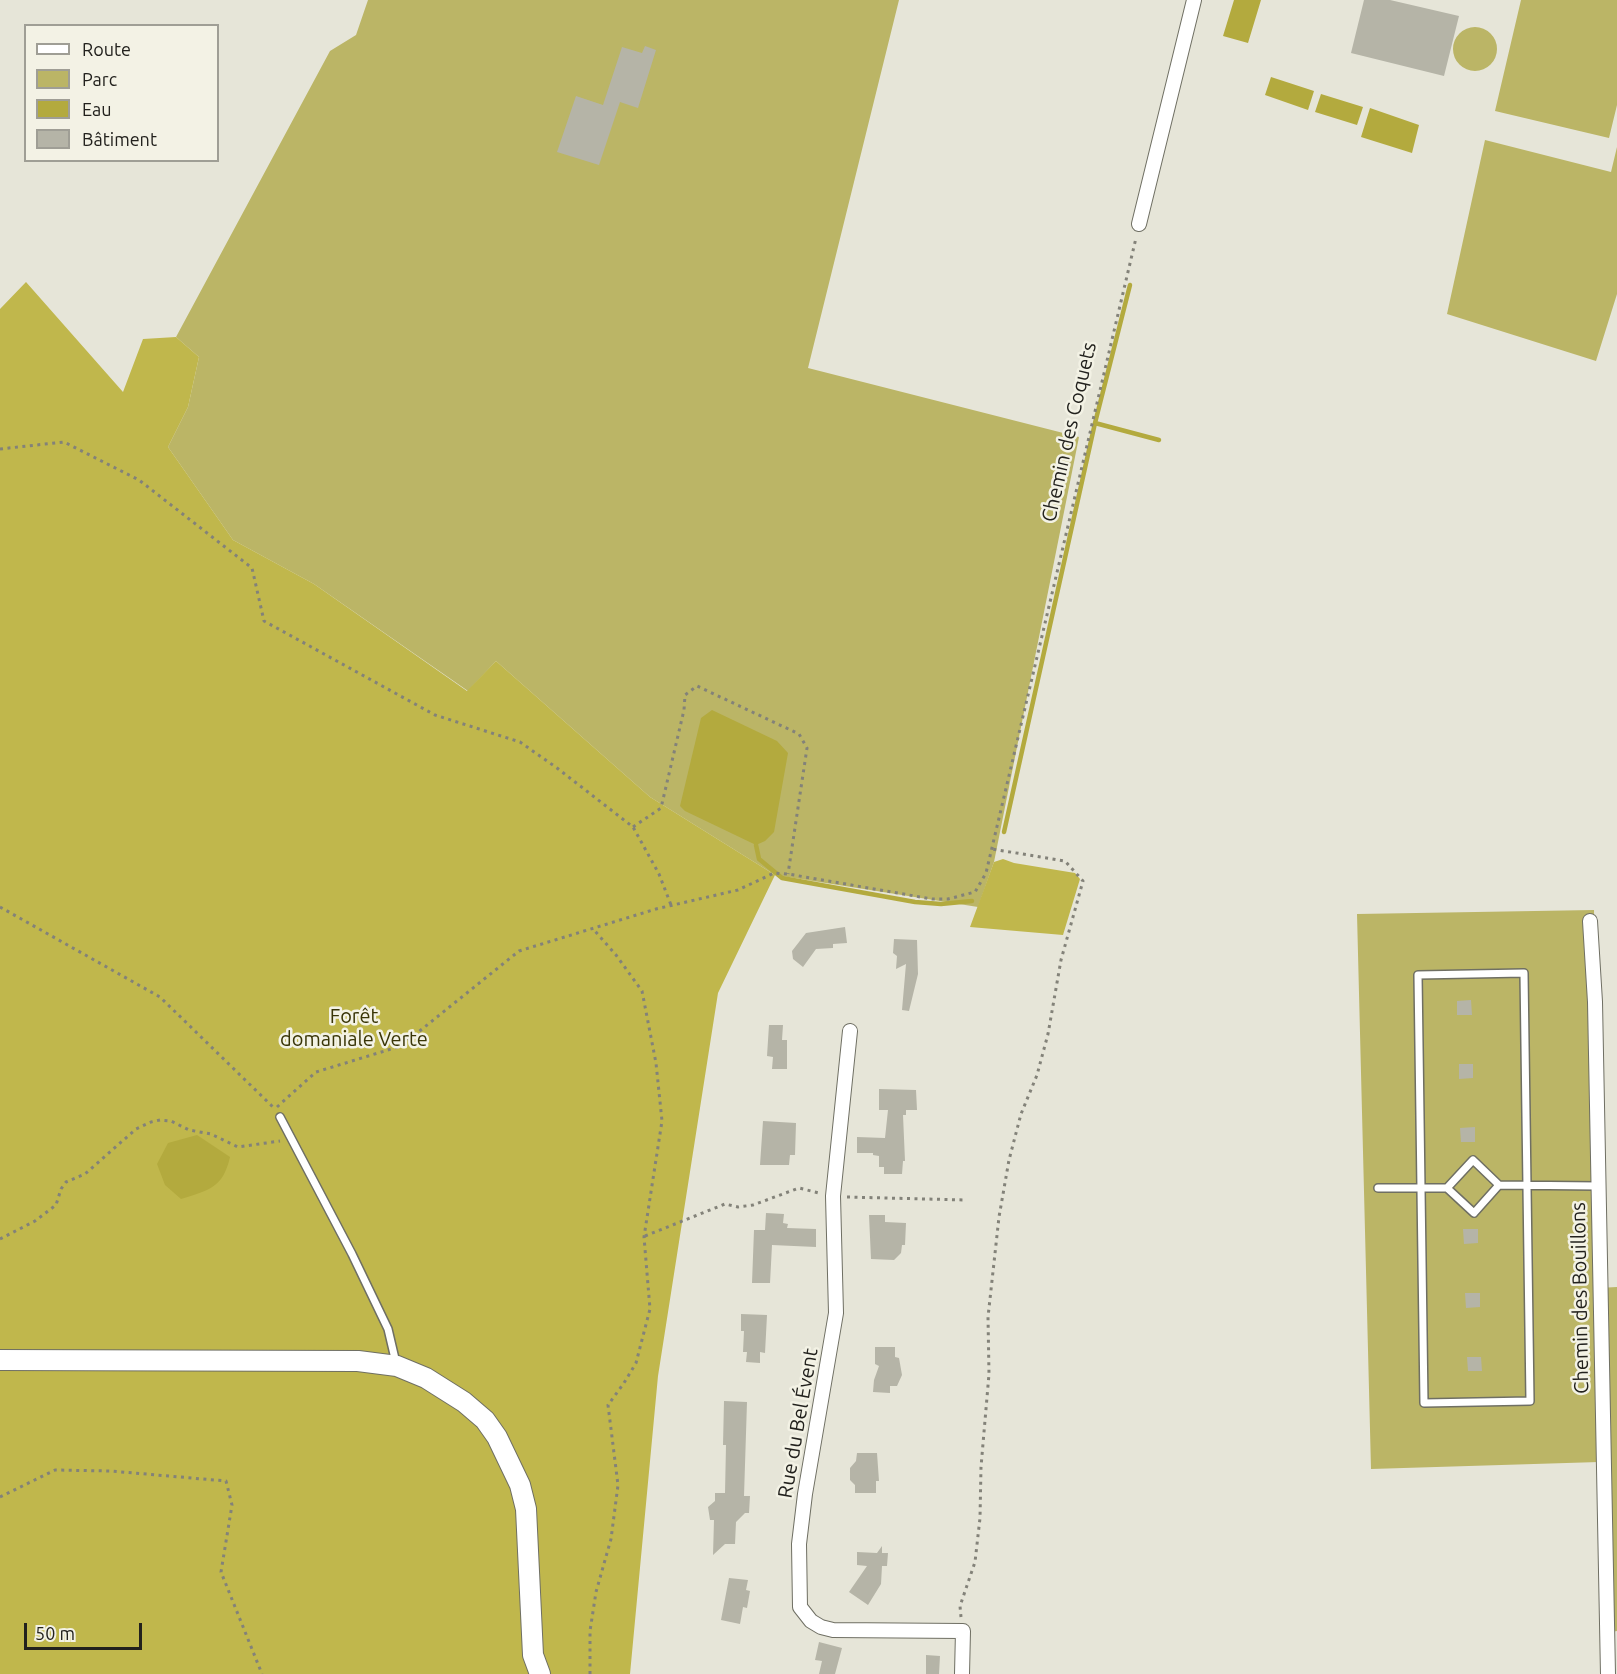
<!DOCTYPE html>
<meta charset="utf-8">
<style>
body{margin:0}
#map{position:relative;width:1617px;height:1674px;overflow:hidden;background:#e6e5d8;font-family:Ubuntu,sans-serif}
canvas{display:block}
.legend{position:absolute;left:24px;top:24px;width:195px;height:138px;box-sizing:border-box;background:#f3f2e5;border:2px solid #9f9e95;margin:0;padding:8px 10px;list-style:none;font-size:18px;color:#22211d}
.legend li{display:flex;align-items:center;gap:12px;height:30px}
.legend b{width:30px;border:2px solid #9f9e95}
.scale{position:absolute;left:24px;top:1623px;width:118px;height:27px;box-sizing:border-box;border:3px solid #22211d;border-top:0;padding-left:8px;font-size:18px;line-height:21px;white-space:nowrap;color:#22211d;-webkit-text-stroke:4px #f3f2e5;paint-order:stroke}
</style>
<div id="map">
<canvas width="1617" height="1674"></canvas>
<ul class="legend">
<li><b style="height:8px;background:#fff"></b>Route</li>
<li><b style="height:16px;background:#bbb566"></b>Parc</li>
<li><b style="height:16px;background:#b3aa3e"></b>Eau</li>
<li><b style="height:16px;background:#b5b4a7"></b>Bâtiment</li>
</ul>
<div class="scale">50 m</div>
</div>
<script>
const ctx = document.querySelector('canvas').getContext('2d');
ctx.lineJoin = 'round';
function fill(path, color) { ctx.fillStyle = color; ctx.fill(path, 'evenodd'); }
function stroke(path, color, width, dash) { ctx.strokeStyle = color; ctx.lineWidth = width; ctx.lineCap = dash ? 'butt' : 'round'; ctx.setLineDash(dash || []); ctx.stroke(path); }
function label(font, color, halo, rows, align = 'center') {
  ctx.font = font + ' Ubuntu,sans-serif'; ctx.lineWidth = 5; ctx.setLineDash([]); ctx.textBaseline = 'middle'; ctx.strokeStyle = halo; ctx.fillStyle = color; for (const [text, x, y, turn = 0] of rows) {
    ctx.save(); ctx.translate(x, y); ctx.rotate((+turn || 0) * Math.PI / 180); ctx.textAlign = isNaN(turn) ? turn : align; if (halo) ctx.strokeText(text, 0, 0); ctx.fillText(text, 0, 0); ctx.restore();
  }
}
const green = new Path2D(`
 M368,0h531l-91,368 271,69 -85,425 -16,45 -203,-32 -125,-78 -154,-136 -28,30 -154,-107 -81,-44 -65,-93 20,-40 11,-50 -23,-20 154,-286 26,-16z
 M1521,0h96v105l-8,33 -114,-27z
 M1453 49a22 22 0 1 1 44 0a22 22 0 1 1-44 0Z
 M1485,140l126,32 6,-25v147l-21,67 -149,-47z
 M1594,910l4,378 19,-1v344l-6,1 -12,-170 -228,7 -14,-555z`);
const forest = new Path2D(`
 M26,282l97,110 20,-53 33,-2 23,20 -11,50 -20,40 65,93 81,44 153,107 29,-30 154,136 125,78 -57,118 -60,383 -28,298h-630v-1365z
 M1003,859l11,4 61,10 5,6 -17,56 -93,-8 24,-65z`);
const water = new Path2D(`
 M1234,0h27l-13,43 -25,-7z
 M1271,77l43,14 -6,19 -43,-15z
 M1321,94l42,13 -6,18 -42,-13z
 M1370,108l49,17 -7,28 -51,-16z
 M712,710l65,31 11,12 -14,79 -9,9 -9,4 -71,-34 -5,-5 21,-88z
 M197,1135l33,22c-7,31 -21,33 -49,42l-16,-14 -8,-21 11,-21z`);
const stream = new Path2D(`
 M1095,423l64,17
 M1004,832l91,-409 35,-138
 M756,845l3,14 23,19 133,24 26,2 31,-3`);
const building = new Path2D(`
 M1364,0h26l69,16 -15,60 -93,-23z
 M645,46l11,4 -18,58 -18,-6 -21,63 -42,-13 19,-56 27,9 19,-58 20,6z
 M845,927l2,16 -14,1v4l-17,1 -13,18 -10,-8 -1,-8 14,-18z
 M894,939l23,1 1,34 -9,37 -7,-1 4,-46 -10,5 1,-13 -4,-3z
 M1471,1000l1,15h-15v-14z
 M769,1025h14l-1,15h5v29h-15l1,-12 -6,-1z
 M1459,1064h14v14l-14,1z
 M879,1089l37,1 1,20h-11v5h-3l2,46h-2l-1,13h-18v-7h-5v-11l-6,-1v-2h-16v-16l28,1 3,-28h-9z
 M763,1121l33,2 -1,32h-5l-1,10h-29z
 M1475,1127v15h-14l-1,-14z
 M766,1213l18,1 -1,9 5,1 -1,4 29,1v18l-44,-2 -2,38h-18l2,-53h11z
 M869,1215h16v7l21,1 -1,22h-3l-1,8 -7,7 -23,-1z
 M1463,1229h15v14l-14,1z
 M1465,1293h15v14l-14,1z
 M741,1314l26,1 -2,38 -5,-1v11l-14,-1 1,-10h-4l1,-21h-3z
 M875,1347h20v10l4,1 3,17 -5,11h-7v7l-17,-1 1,-12 5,-14 -4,-2z
 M1467,1357h14l1,14h-14z
 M724,1401l23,1 -3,94h6l-1,17h-4l-9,9 -1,22h-10l-12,11 1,-35h-4l-2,-13 7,-6v-8h10l1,-48h-3z
 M857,1453h20l2,28h-3v12h-21v-8l-5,-5v-12l6,-7z
 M882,1546v7h6l-1,13h-5l-1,18 -13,21 -19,-13 18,-26 -10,-1v-13l20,1z
 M729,1578l19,2 -2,10 4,1 -3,17 -4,-1 -3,17 -19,-4z
 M819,1642l23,6 -7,26h-16l3,-13 -7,-1z
 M926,1655l14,1 -1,18h-13z`);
const path = new Path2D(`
 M0,449l64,-7 75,38 113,88 12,53 171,94 85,27 37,26 76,59 26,47 12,31
 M633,827l28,-19 23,-98 1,-15 12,-9 102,48 8,14 -19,126
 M0,907l160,90 114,111
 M277,1107l39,-35 85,-26 118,-95 137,-42 82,-19 36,-17 14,1 144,25h16l27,-7 11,-19 150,-635
 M847,1197l118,3
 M645,1236l80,-32 13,3 15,-2 46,-17 20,5
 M0,1239l35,-18 21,-16 5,-16 5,-7 19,-8 51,-45 15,-7 9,-2 11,1 18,9 22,4 27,13 42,-6
 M0,1497l55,-27 56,1 115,10 6,24 -11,67 41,102
 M961,1617l-1,-11 15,-44 5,-44 1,-51 8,-93 -1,-57 11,-100 10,-57 12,-46 16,-39 11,-41 13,-74 22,-79 -18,-20 -73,-12
 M590,1674v-43l6,-39 15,-53 7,-54 -10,-80 16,-22 12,-20 14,-54 -6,-72 18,-116 -6,-58 -14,-72 -26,-36 -22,-25`);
const lane = new Path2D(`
 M1524,973l6,428 -106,2 -6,-428z
 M280,1117l72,137 36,75 8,34
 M1499,1185l99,1
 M1378,1188h69l27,25 25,-28 -26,-25 -26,28`);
const street = new Path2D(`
 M1139,224l55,-224
 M1590,921l5,81 13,672
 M850,1031l-17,165 3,117 -31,181 -6,50 1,63 11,14 10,6 12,3 130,1 -1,43`);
const secondary = new Path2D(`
 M0,1360l358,1 39,5 29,12 38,24 21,18 12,17 23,48 6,24 7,146 7,19`);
const streetNames = [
 ["Chemin des Coquets",1069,432,-77],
 ["Chemin des Bouillons",1580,1298,-91],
 ["Rue du Bel Évent",798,1423,-80]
];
const parkNames = [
 ["Forêt",354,1016],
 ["domaniale Verte",354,1039]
];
fill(green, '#bbb566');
fill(forest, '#c0b74c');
fill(water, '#b3aa3e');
stroke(stream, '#b3aa3e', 4.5);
fill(building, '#b5b4a7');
stroke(lane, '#6f6f63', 10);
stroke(street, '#6f6f63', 16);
stroke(secondary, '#6f6f63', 22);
stroke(path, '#838279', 3, [3, 4.5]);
stroke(lane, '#fff', 7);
stroke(street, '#fff', 14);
stroke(secondary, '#fff', 20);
label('20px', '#22211d', '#f3f2e5', streetNames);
label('20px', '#393507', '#f3f2e5', parkNames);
</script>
